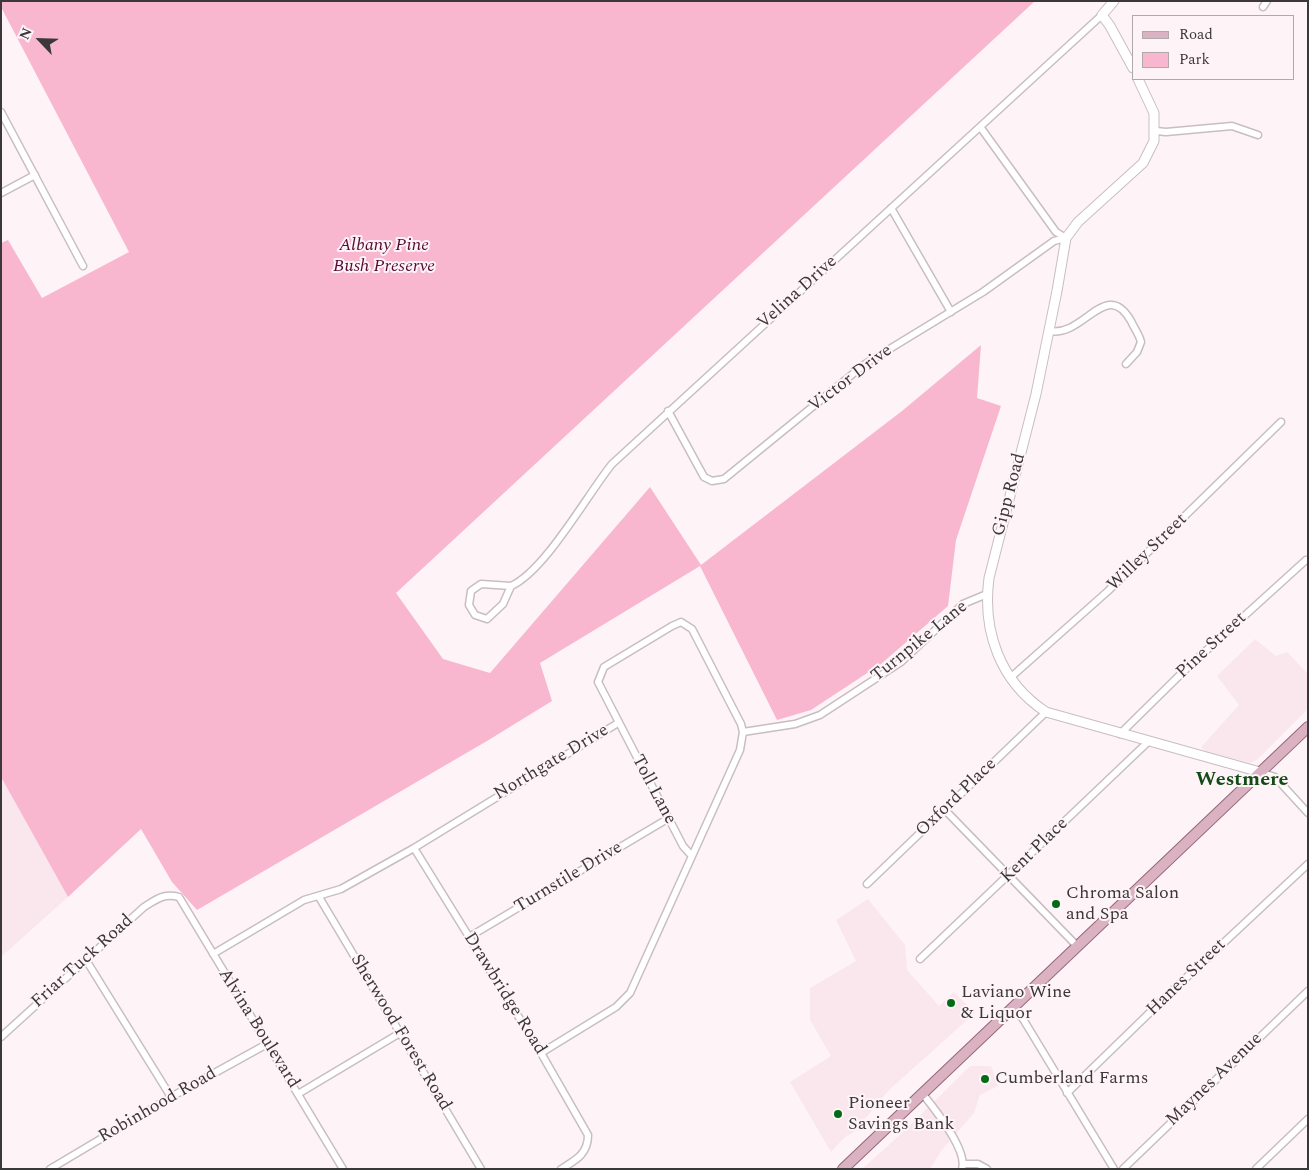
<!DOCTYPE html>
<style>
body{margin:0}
#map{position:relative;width:1309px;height:1170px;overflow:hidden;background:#fef4f7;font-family:Spectral,serif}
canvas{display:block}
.frame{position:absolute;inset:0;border:2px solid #3c383a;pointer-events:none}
.legend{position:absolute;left:1132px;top:15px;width:162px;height:65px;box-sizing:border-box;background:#fef4f7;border:1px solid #b0a9ab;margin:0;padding:6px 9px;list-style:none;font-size:15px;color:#3c383a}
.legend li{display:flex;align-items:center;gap:10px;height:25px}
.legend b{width:25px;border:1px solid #b0a9ab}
.north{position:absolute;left:15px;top:15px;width:50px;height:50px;-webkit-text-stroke:4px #fef4f7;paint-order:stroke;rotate:294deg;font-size:14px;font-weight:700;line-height:20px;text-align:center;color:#3c383a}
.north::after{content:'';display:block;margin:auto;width:18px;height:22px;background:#3c383a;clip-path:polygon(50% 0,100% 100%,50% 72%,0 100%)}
</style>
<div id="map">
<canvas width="1309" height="1170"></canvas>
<div class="frame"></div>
<ul class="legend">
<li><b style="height:6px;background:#dbb2c2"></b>Road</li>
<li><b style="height:14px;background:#f8b7cf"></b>Park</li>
</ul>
<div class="north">N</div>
</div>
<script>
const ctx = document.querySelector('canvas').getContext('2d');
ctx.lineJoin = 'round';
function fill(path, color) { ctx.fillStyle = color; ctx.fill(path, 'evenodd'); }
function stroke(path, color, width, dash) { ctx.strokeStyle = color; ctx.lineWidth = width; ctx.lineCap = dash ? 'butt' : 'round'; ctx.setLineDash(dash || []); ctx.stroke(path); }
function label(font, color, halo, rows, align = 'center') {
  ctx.font = font + ' Spectral,serif'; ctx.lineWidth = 4; ctx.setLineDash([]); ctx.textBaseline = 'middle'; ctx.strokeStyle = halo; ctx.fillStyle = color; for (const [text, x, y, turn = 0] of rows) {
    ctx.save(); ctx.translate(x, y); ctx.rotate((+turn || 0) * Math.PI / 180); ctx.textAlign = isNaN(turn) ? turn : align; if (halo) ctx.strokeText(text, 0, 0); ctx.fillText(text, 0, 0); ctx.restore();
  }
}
const built = new Path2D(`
 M1255,639l21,17 11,-4 21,22v35l-50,50 -8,4 -43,-11 -6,-5 38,-42 -22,-29z
 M1,777l67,120 -67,60z
 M868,899l37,46 2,25 32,36 15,-14 21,21 -86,77 -35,42 -10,6 -13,14 -41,-70 41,-26 -21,-36v-32l46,-27 -20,-41z
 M970,1066h21l7,20 -18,9 -6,18 -32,37 -12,19h-68l40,-36z`);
const green = new Path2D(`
 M1,1h1034l-639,592 47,66 47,14 160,-186 51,78 201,-154 79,-66 -4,53 24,8 -45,134 -8,66 -67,58 -70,46 -34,10 -77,-154 -160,97 12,38 -65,40 -290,169 -25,-28 -31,-53 -73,68 -67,-120v-534l7,-3 34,58 87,-46 -128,-245z`);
const street = new Path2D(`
 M1263,7l4,-6
 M1,112l82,154
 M981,128l75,104 10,6
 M1156,131l10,1 66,-6 26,9
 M1,193l34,-18
 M891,208l60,104
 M1049,331c35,7 57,-54 82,-10 3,7 8,13 10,21l-4,10 -11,12
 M668,411l36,66 8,4 12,-2 141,-115 118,-72 71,-51 12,-3
 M481,584l30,2 -8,18 -16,15 -12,-4 -6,-10 2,-14z
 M511,586c34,-15 76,-91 101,-122l490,-449
 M1010,678l98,-87 173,-169
 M743,732l52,-8 25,-9 81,-53 62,-58 24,-10
 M1120,734l68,-67 118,-107
 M1260,772l15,5 33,36
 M945,810l132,136
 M414,848l127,205 47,82c0,19 -12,25 -27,34
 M867,884l179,-172
 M319,897l162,272
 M469,937l200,-119
 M213,954l91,-54 37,-11 73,-41 204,-125
 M920,959l229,-218
 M86,960l85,137
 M1013,1008l10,11 91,150
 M1,1037l143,-130c13,-8 20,-14 35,-10l164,272
 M541,1053l75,-46 14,-14 110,-243 3,-18 -2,-8 -49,-95 -11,-7 -9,4 -68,41 -6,15 85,164 8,9
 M922,1093c12,15 46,57 40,76
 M1067,1093l105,-102 136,-127
 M298,1094l102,-61
 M963,1164h15l9,5
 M50,1169l121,-72 96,-53
 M1123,1169l185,-178
 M1256,1169l52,-50`);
const secondary = new Path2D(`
 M1114,1l-12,14 8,11 23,42
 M1138,79l16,34v28l-11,22 -65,59 -12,16 -9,53 -21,103 -47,184c-7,53 11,104 57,134l214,60`);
const primary = new Path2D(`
 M843,1169l465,-442`);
const markers = [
 [1056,904,5,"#036a18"],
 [951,1003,5,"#036a18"],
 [985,1079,5,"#036a18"],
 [838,1114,5,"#036a18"]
];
const parkNames = [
 ["Albany Pine",384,246],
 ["Bush Preserve",384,267]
];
const streetNames = [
 ["Velina Drive",798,293,-42],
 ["Victor Drive",851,379,-37],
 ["Gipp Road",1010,495,-75],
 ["Willey Street",1148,553,-44],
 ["Turnpike Lane",920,642,-39],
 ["Pine Street",1212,646,-43],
 ["Northgate Drive",552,763,-31],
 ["Toll Lane",653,790,62],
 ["Oxford Place",957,798,-44],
 ["Kent Place",1035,851,-44],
 ["Turnstile Drive",569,878,-31],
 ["Friar Tuck Road",83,962,-42],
 ["Hanes Street",1187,978,-44],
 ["Drawbridge Road",504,994,58],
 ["Alvina Boulevard",258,1029,58],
 ["Sherwood Forest Road",400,1033,59],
 ["Maynes Avenue",1215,1080,-44],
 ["Robinhood Road",158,1106,-30]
];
const poiNames = [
 ["Chroma Salon",1066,894],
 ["and Spa",1066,915],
 ["Laviano Wine",961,993],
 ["& Liquor",961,1014],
 ["Cumberland Farms",995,1079],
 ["Pioneer",848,1104],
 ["Savings Bank",848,1125]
];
const quarterNames = [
 ["Westmere",1242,781]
];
fill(built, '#fae7ed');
fill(green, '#f8b7cf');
stroke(street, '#c8bec1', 9);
stroke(secondary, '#c8bec1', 11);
stroke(primary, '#946678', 12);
stroke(street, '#fff', 6);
stroke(secondary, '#fff', 9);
stroke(primary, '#dbb2c2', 10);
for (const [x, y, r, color] of markers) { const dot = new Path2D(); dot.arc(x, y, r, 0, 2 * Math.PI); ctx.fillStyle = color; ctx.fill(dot); stroke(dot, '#fef4f7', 2); }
label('italic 18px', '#540931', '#fef4f7', parkNames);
label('18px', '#3c383a', '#fef4f7', streetNames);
label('18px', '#3c383a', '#fef4f7', poiNames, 'left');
label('bold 20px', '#134b18', '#fef4f7', quarterNames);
</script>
